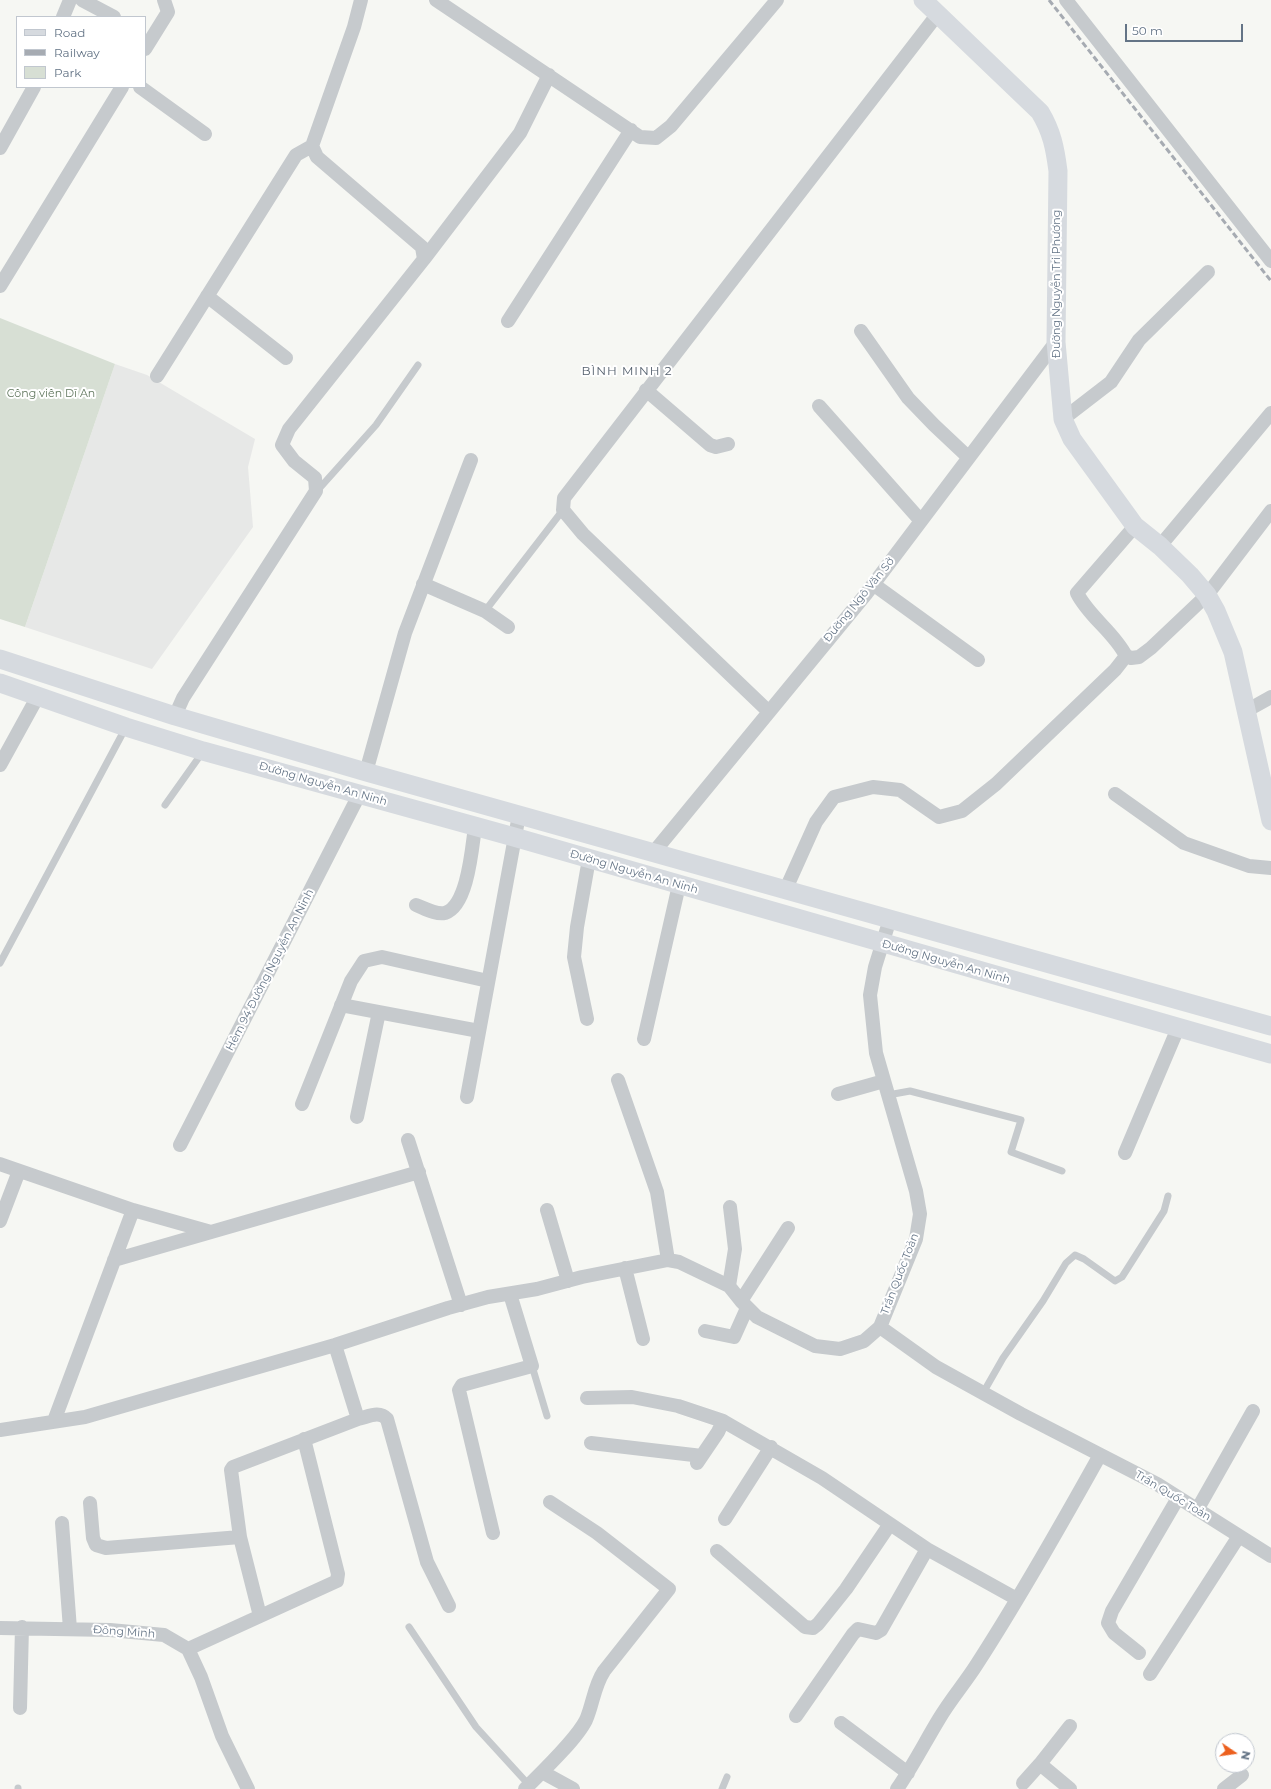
<!DOCTYPE html>
<meta charset="utf-8">
<style>
body{margin:0}
#map{position:relative;width:1271px;height:1789px;overflow:hidden;background:#f6f7f3;font-family:Montserrat,sans-serif}
canvas{display:block}
.legend{position:absolute;left:16px;top:16px;width:130px;height:72px;box-sizing:border-box;background:#fff;border:1px solid #c1c7cf;margin:0;padding:5px 7px;list-style:none;font-size:12px;color:#647486}
.legend li{display:flex;align-items:center;gap:8px;height:20px}
.legend b{width:20px;border:1px solid #c1c7cf}
.north{position:absolute;left:1215px;top:1733px;width:40px;height:40px;box-sizing:border-box;background:#fff;border:1px solid #c1c7cf;border-radius:50%;rotate:103deg;font-size:11px;font-weight:700;line-height:16px;text-align:center;color:#647486}
.north::after{content:'';display:block;margin:auto;width:14px;height:18px;background:#ec601e;clip-path:polygon(50% 0,100% 100%,50% 72%,0 100%)}
.scale{position:absolute;left:1125px;top:24px;width:118px;height:18px;box-sizing:border-box;border:2px solid #647486;border-top:0;padding-left:5px;font-size:12px;line-height:14px;white-space:nowrap;color:#647486;-webkit-text-stroke:3px #fff;paint-order:stroke}
</style>
<div id="map">
<canvas width="1271" height="1789"></canvas>
<ul class="legend">
<li><b style="height:5px;background:#d6dadf"></b>Road</li>
<li><b style="height:5px;background:#a6abb2"></b>Railway</li>
<li><b style="height:11px;background:#d7dfd4"></b>Park</li>
</ul>
<div class="north">N</div>
<div class="scale">50 m</div>
</div>
<script>
const ctx = document.querySelector('canvas').getContext('2d');
ctx.lineJoin = 'round';
function fill(path, color) { ctx.fillStyle = color; ctx.fill(path, 'evenodd'); }
function stroke(path, color, width, dash) { ctx.strokeStyle = color; ctx.lineWidth = width; ctx.lineCap = dash ? 'butt' : 'round'; ctx.setLineDash(dash || []); ctx.stroke(path); }
function label(font, color, halo, rows, align = 'center') {
  ctx.font = font + ' Montserrat,sans-serif'; ctx.lineWidth = 4; ctx.setLineDash([]); ctx.textBaseline = 'middle'; ctx.strokeStyle = halo; ctx.fillStyle = color; for (const [text, x, y, turn = 0] of rows) {
    ctx.save(); ctx.translate(x, y); ctx.rotate((+turn || 0) * Math.PI / 180); ctx.textAlign = isNaN(turn) ? turn : align; if (halo) ctx.strokeText(text, 0, 0); ctx.fillText(text, 0, 0); ctx.restore();
  }
}
const built = new Path2D(`
 M115,364l32,11 108,64 -7,28 5,60 -101,142 -127,-42z`);
const green = new Path2D(`
 M0,318l115,46 -90,263 -25,-8z`);
const lane = new Path2D(`
 M317,491l59,-66 42,-60
 M485,611l78,-101
 M165,805l37,-52
 M0,963l126,-236
 M888,1095l22,-4 111,29 -10,32 51,19
 M532,1366l15,50
 M983,1393l20,-35 40,-57 23,-38 9,-8 9,4 31,22 7,-4 42,-66 4,-15
 M409,1627l67,100 53,58
 M18,1789v-1
 M722,1789l5,-12`);
const street = new Path2D(`
 M82,0l32,17
 M436,0l204,137 16,1 15,-12 106,-126
 M1066,0l205,261
 M63,17l7,-17
 M145,49l23,-37 -4,-12
 M140,87l65,47
 M0,148l34,-61
 M424,259l96,-126 29,-58
 M0,286l122,-199
 M207,296l79,62
 M508,321l123,-191
 M861,331l47,67 26,27 34,32
 M157,376l139,-221 16,-9
 M646,390l64,55 6,2 12,-3
 M819,406l102,115
 M1063,419l48,-37 28,-42 69,-68
 M1160,546l111,-133
 M423,584l62,27 23,16
 M873,584l105,76
 M1126,656l5,2 8,-1 12,-9 56,-53 64,-84
 M768,711l-185,-177 -20,-24 1,-12 373,-483
 M1246,711l25,-14
 M175,716l8,-18 133,-207 -1,-13 -21,-17 -12,-16 7,-16 135,-170 -2,-12 -105,-90 -5,-11 42,-119 7,-27
 M0,765l38,-69
 M366,772l39,-139 66,-173
 M1115,794l69,49 65,23 22,2
 M654,852l212,-258 190,-252
 M785,891l31,-69 18,-25 39,-10 27,3 39,27 23,-6 34,-27 119,-114 11,-14c-12,-24 -37,-39 -49,-63l58,-67
 M416,905c8,3 20,10 29,8 23,-7 27,-66 30,-86
 M341,1005l138,26
 M587,1019l-13,-62 3,-30 12,-68
 M644,1039l35,-154
 M618,1080l39,112 11,68
 M838,1094l46,-13
 M467,1097l52,-282
 M302,1104l49,-123 13,-20 18,-4 106,24
 M357,1117l22,-105
 M408,1140l53,165
 M180,1145l179,-350
 M1125,1153l53,-125
 M0,1164l133,46 78,22
 M547,1210l21,71
 M0,1221l19,-50
 M114,1260l305,-88
 M625,1268l18,71
 M729,1286l6,-37 -5,-42
 M741,1301l47,-73
 M880,1327l56,40 85,47 136,70 114,72
 M705,1331l29,6 13,-29
 M335,1345l23,74c10,-2 21,-9 29,0l40,143 22,44
 M587,1398l45,-1 46,9 45,15
 M54,1421l79,-211
 M0,1430l85,-13 250,-72 113,-37 40,-11 49,-8 45,-12 86,-17 11,2 50,24 12,15 16,16 58,29 25,3 24,-8 16,-14 36,-88 4,-25 -4,-23 -40,-138 -6,-58 5,-28 15,-48
 M591,1443l111,13
 M697,1463l21,-31 5,-11 99,57 105,71 90,50
 M90,1503l3,35 3,7 10,3 134,-11
 M1197,1510l56,-99
 M725,1519l46,-72
 M62,1523l8,106
 M493,1533l-34,-143 3,-5 70,-19 -22,-72
 M717,1551l88,76 8,1 5,-4 28,-35 44,-65
 M260,1616l-20,-79 -9,-67 2,-3 125,-48
 M0,1628l110,2 54,5 24,14 13,28 21,59 26,53
 M188,1649l149,-68 1,-7 -34,-135
 M1139,1653l-25,-20 -6,-10 4,-12 66,-113
 M1150,1674l89,-138
 M20,1708l2,-81
 M796,1716l57,-82 5,-5 18,4 5,-3 46,-81
 M841,1723l67,50
 M1070,1726l-30,38 30,25
 M542,1772l31,17
 M1023,1783l17,-19
 M525,1789c17,-17 51,-49 61,-69 7,-16 8,-34 18,-49l65,-82 -72,-56 -47,-31
 M897,1789c16,-23 28,-47 42,-70 11,-19 26,-36 38,-55 44,-68 84,-139 123,-209
 M1224,1789l18,-14`);
const secondary = new Path2D(`
 M923,0l117,112c12,20 15,36 18,59l-2,171 7,77 9,20 63,87 25,20 30,29 17,20 9,16 17,41 38,169
 M0,659l175,57 191,56 905,254
 M0,683l126,44 77,24 311,86 757,217`);
const rail = new Path2D(`
 M1049,0l222,281`);
const streetNames = [
 ["Đường Nguyễn Tri Phương",1057,284,-90],
 ["Đường Ngô Văn Sở",859,600,-51],
 ["Đường Nguyễn An Ninh",323,784,16],
 ["Đường Nguyễn An Ninh",634,872,16],
 ["Đường Nguyễn An Ninh",946,962,16],
 ["Hẻm 94 Đường Nguyễn An Ninh",270,970,-63],
 ["Trần Quốc Toản",900,1274,-69],
 ["Trần Quốc Toản",1173,1496,31],
 ["Đông Minh",124,1632,4]
];
const parkNames = [
 ["Công viên Dĩ An",51,394]
];
const neighbourhoodNames = [
 ["BÌNH MINH 2",627,371]
];
fill(built, '#e7e8e7');
fill(green, '#d7dfd4');
stroke(lane, '#c6cacd', 7);
stroke(street, '#c6cacd', 14);
stroke(secondary, '#d6dadf', 19);
stroke(rail, '#a6abb2', 3, [6, 3]);
label('11px', '#647486', '#fff', streetNames);
label('11px', '#62785f', '#fff', parkNames);
ctx.letterSpacing = '1px';
label('12px', '#525e6b', '#fff', neighbourhoodNames);
ctx.letterSpacing = '0px';
</script>
